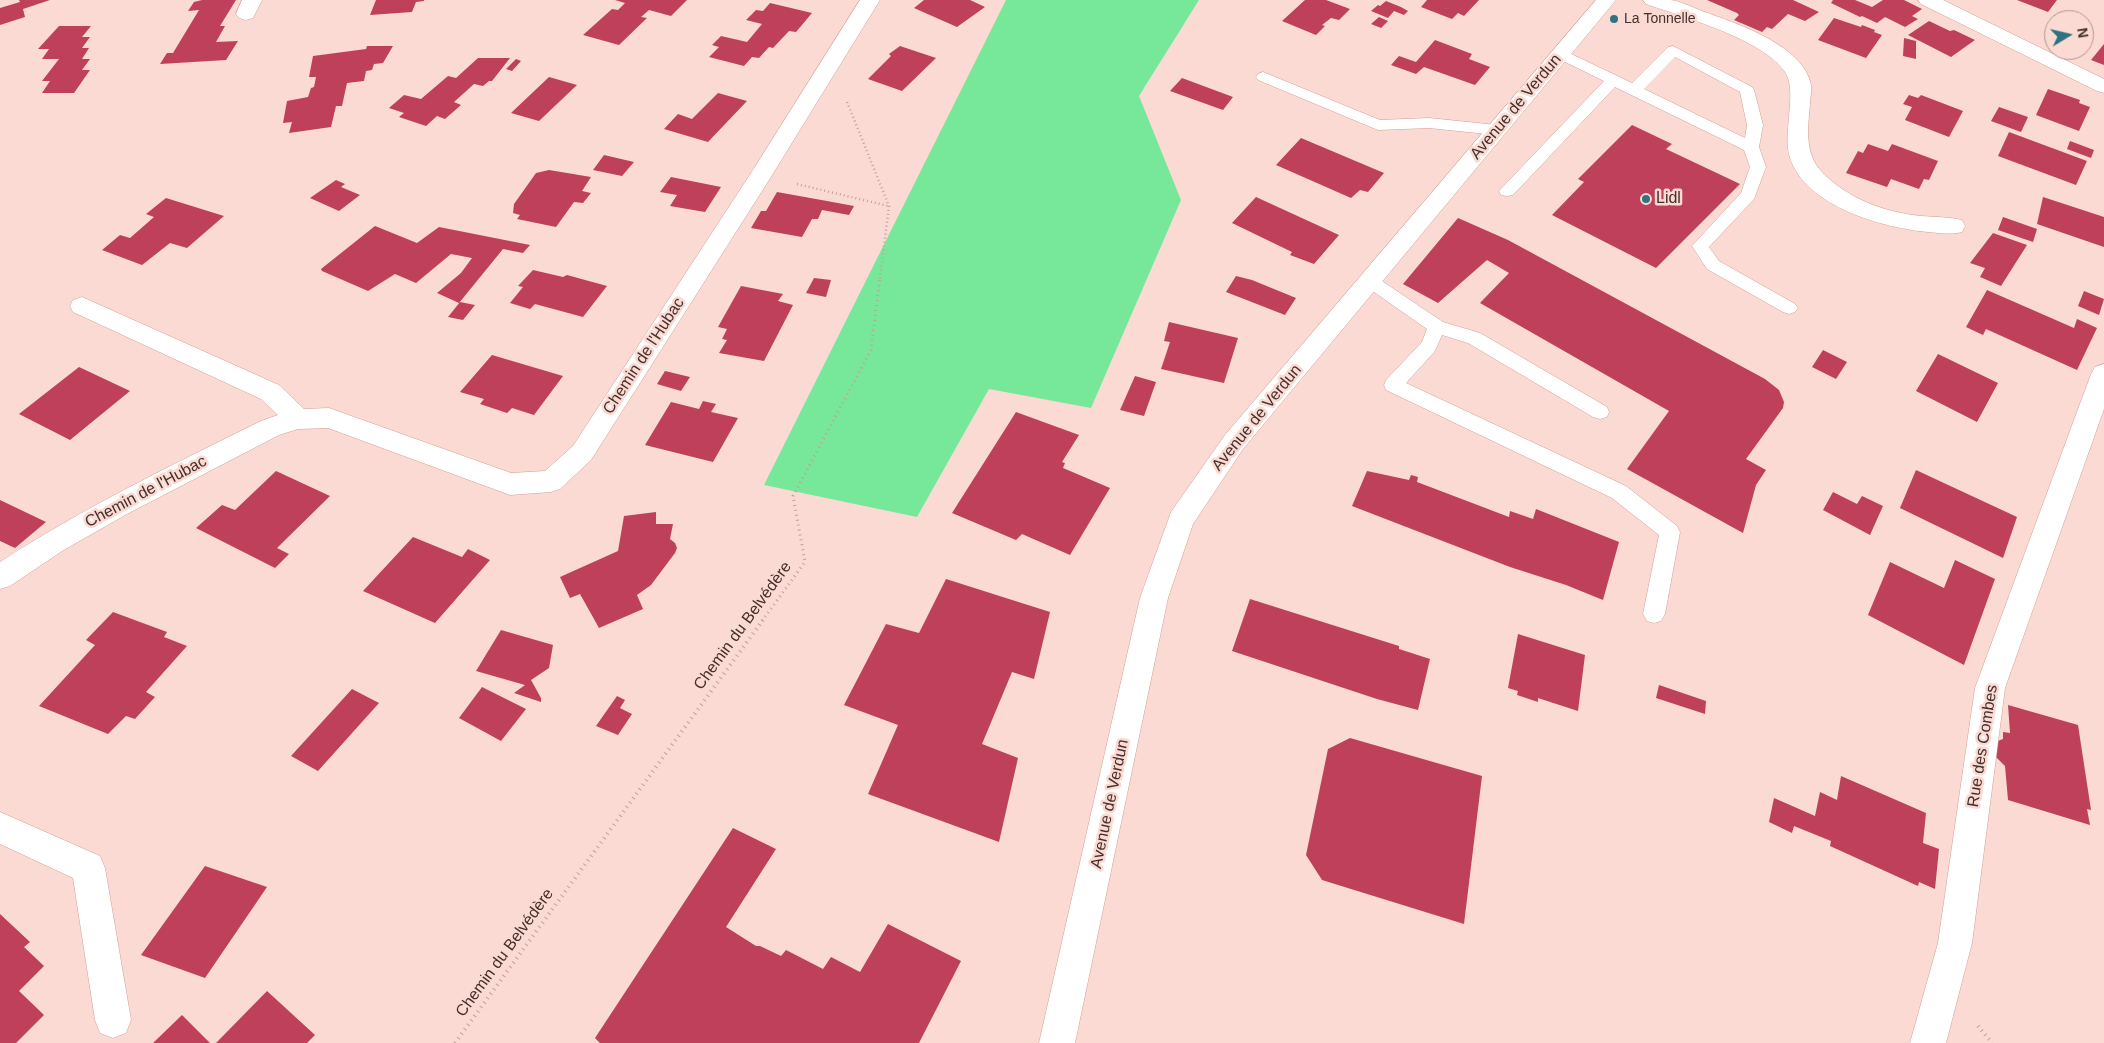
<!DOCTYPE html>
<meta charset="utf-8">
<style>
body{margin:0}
#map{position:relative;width:2104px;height:1043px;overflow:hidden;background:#fbdad3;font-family:Helvetica,sans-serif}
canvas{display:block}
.north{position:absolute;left:2044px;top:10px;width:50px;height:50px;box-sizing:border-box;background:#fbdad3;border:1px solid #b2968f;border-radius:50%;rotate:81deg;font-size:14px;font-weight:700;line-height:20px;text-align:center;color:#442f2a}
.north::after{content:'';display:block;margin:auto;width:18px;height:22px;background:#2d7381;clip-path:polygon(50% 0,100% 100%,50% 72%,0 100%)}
</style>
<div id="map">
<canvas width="2104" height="1043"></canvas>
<div class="north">N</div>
</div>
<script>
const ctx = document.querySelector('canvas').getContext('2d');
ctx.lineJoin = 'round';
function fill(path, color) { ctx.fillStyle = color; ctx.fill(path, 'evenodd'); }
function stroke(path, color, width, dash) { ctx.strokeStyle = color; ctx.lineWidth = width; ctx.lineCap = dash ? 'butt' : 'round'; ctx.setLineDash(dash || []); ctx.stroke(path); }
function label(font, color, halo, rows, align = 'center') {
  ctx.font = font + ' Helvetica,sans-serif'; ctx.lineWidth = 5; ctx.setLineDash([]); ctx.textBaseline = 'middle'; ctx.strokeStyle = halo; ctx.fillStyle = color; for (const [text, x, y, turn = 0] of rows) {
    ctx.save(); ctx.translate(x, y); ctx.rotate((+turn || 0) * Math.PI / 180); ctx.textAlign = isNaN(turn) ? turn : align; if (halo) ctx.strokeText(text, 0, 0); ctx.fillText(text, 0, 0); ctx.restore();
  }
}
const green = new Path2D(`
 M1006,0h193l-60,96 42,104 -90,208 -102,-19 -72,128 -153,-32z`);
const building = new Path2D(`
 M19,0h31l-27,9 2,8 -25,8v-17l20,-6z
 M202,0h34l-16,26h5l-9,16 22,-1 -12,19 -66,4 7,-11h6l26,-43 -11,1 6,-9z
 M376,0h48v1l-8,1 -4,10 -42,3z
 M615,0h72l-16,16 -22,-6 -8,7 6,1 -28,27 -36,-10 29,-26 6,1 7,-7z
 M924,0h46l15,7 -28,20 -43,-19z
 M1305,0h21l24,9 -11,11 -8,-2 -9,7 3,1 -9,9 -34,-14z
 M1427,0h52l-15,16 -6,-3 -6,6 -31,-12z
 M1707,0h86l26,12 -14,9 -17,-7 -16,15 -5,-2 -5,5 -28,-12 5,-5 -2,-2z
 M1833,0h22l17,7 11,-7h21l18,9 -10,7 6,3 -13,8 -20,-10 -8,6 -15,-7 -2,1 -29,-14z
 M2017,0h40l-9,12z
 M1386,1l15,6 7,4 -4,4 -10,-4 -6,7 -17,-7 7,-6 2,1z
 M770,3l42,10 -16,19 -7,-1 -16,17 -4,-1 -10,11 -7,-1 -8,9 -35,-9 10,-10 -7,-2 9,-9 26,6 15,-18 -16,-4 10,-10 7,1z
 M1379,17l9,4 -7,7 -10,-4z
 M1834,18l27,9 1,-2 13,5 -1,2 8,3 -16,23 -48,-18z
 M1929,21l21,10 4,-1 21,10 -24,17 -43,-22z
 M59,26h32l-9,11h8l-8,11h7l-7,11h8l-8,11h8l-16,23h-32l8,-12h-8l17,-22h-17l7,-10h-11z
 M1904,38l12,3v18l-13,-3z
 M1435,40l37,14 -3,5 21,8 -15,18 -51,-18 -8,7 -25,-9 8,-9 17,6z
 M2104,44v21l-13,-5z
 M367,46h26l-10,17 -9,1 -2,6 -6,1 -2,10 -17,2 -5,23h-6l-5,21 -42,6 3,-11 -9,1 4,-22 21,-4 3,-9 3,-1 2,-10h-7l4,-21 53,-7z
 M900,46l36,12 -34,33 -34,-12 23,-23 -2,-2z
 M478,58h32l-18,23h-3l-6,5 -9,-2 -20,18 7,3 -16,14 -8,-3 -11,10 -27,-9 5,-4 -15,-5 15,-13 17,4 27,-23 8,2z
 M516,59l5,2 -9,10 -6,-2z
 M549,77l28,8 -38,36 -28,-8z
 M1182,78l51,19 -10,13 -53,-19z
 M2048,89l32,11 -1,3 11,4 -11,24 -43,-16z
 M718,93l29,8 -39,41 -44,-13 14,-15 14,5z
 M1909,95l9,3 3,-3 42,16 -14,26 -44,-17 7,-13 -9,-3z
 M1999,107l29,10 -7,15 -30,-11z
 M1632,125l40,19 -6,5 74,35 -84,84 -104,-53 32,-33 -6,-3z
 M2009,132l78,29 -11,24 -78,-29z
 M1301,138l83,35 -16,19 -8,-2 -9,8 -75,-33z
 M2070,141l24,9 -3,8 -24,-9z
 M1868,144l20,7 4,-7 46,17 -9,19 -5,-1 -5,10 -28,-10 -4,8 -41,-14 12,-22 5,2z
 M604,155l30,7 -12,14 -29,-6z
 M549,170l42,7 -9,14 9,2 -8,10 -9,-1 -18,25 -39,-8 3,-4 -7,-2 1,-9 22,-31z
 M671,177l50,10 -16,25 -35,-6 7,-11 -17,-3z
 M336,180l9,4 -4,3 19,8 -21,16 -29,-13z
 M777,192l50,9 27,5 -5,9 -27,-5 -4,9h-6l-10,18 -51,-9 10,-17h5z
 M1256,197l83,38 -25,29 -24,-9 2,-3 -60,-29z
 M2043,197l61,20v30l-67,-23z
 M166,198l58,18 -37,32 -17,-5 -28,22 -40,-15 18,-15 10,3 24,-21 -8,-3z
 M2003,217l34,12 -4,13 -35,-12z
 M1458,218l50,22 257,139 14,11 5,12 -1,6 -37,51 20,11 -10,15 -13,48 -116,-64 42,-58 -189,-108 29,-30 -22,-13 -49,43 -35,-19z
 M375,226l42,17 22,-16 91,18 -7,8 -20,-4 -44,54 -22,-10 24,-20 11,-15 -21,-4 -35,29 -21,-9 -27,17 -46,-20 -1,-2z
 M1993,233l34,12 -26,41 -21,-9 5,-9 -15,-5z
 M533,270l30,7 4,-2 40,11 -24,31 -48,-13 -5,5 -20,-6 13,-16 -5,-1z
 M1236,276l16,4 44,18 -11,17 -59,-23z
 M814,278l17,2 -5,17 -20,-4z
 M741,286l42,8 -5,7 15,4 -29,56 -45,-8 8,-13 -5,-1 5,-10 -9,-2z
 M1987,290l87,38 3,-9 20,9 -20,42 -91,-41 -3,6 -17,-8z
 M2084,291l20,8 -5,16 -21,-9z
 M460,302l15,3 -12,15 -15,-3z
 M1169,322l69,16 -14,45 -63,-14 9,-27 -6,-1z
 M1823,350l24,12 -11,17 -24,-12z
 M1938,354l60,29 -21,39 -61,-31z
 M492,355l71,21 -29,39 -22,-7 -5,5 -27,-9 4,-5 -24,-7z
 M79,367l51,24 -60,49 -51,-26z
 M665,371l25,6 -9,14 -24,-7z
 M1135,376l21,6 -12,34 -24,-6z
 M703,401l13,3 -5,8 27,6 -25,44 -68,-17 26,-43 28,7z
 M1016,412l63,23 -17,27 3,1 -2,5 47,20 -40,67 -48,-21 -6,6 -64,-27z
 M1916,470l101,47 -14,41 -103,-50z
 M276,471l54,25 -53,52 12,6 -14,14 -79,-40 26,-23 13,5z
 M1367,471l42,9 2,-5 7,2 -1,5 92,35 1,-6 23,8 3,-10 83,33 -16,58 -37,-15 -56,-18 -158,-61z
 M1833,492l24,12 5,-8 21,10 -13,29 -47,-25z
 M0,500l46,22 -31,26 -15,-7z
 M656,512v12h17l-3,15 5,4 2,5 -2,5 -24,32 -14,10 6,14 -44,19 -19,-34 -10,4 -10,-21 58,-26 6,-35z
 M413,537l49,20 6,-8 22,11 -55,63 -72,-32z
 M1955,560l40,19 -31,86 -96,-50 22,-53 54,26z
 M946,579l104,33 -16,67 -22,-7 -30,72 36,14 -19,84 -131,-48 30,-69 -54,-20 42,-81 33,9z
 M1250,599l149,47v3l31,10 -12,51 -41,-11 -145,-48z
 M113,612l54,20 -3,5 23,9 -41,46 9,5 -20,22 -9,-3 -18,18 -69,-28 56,-61 -9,-5z
 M501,630l52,15 -4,23 -18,12 10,18v4l-27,-9 11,-8 -49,-14z
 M1518,634l67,21 -7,56 -40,-13v4l-21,-7 1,-4 -10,-3z
 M1659,685l47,16 -1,13 -49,-16z
 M482,687l44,22 -25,32 -42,-23z
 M352,689l27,14 -61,68 -27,-15z
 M617,696l8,4 -5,8 12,6 -14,21 -22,-9z
 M2008,705l70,20 13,85 -4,-1 3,16 -82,-25 -3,-34 -9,-9 -1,-15 8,-3v-7l7,1z
 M1350,738l132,38 -18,148 -142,-44 -16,-25 22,-106z
 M1841,776l85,37 -3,30 16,6 -4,40 -16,-7 -1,4 -88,-40 1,-5 -37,-15 -2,7 -23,-11 5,-24 41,18 5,-24 17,8z
 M733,828l43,21 -50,78 30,19h4l21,10 5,-6 37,19 8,-12 29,15 28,-48 73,37 -42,82h-319l-5,-5z
 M205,866l62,21 -62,91 -64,-23z
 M0,914l30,28 -6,5 20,19 -25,25 25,24 -28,28h-16z
 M267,991l48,44 -8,8h-91z
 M182,1015l28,28h-57z`);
const pathFar2 = new Path2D(`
 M847,102l42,104 -9,73
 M797,184l91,22`);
const pathFar1 = new Path2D(`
 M762,621l43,-59 -12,-66 78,-146 9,-73`);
const path = new Path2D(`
 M1978,1026l14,17
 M455,1043l308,-423`);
const lane = new Path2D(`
 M1673,46l79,41 2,3 9,35 -4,22 7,20 -12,32 -45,48 10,14 76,43 3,4 -3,4 -6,2 -6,-2 -76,-43 -15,-23 49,-53 9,-26 -6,-17 -129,-63 -102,108 -6,1 -6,-1 -2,-4 105,-110 -49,-24 -2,-3 2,-3h10l67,32 36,-36zM1675,57l65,35 7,33 -2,13 -101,-49z
 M1263,72l117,48 49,-2 68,7 5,2 3,3 -3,3 -5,2 -68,-7 -51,2 -120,-50 -2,-3 2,-3z
 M1370,275l6,2 67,45 37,11 127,74 2,5 -2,5 -7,2 -7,-2 -125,-74 -26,-8 -7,16 -29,32 220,103 51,40 3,6 -15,82 -4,7 -7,2 -7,-2 -4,-7 16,-79 -47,-37 -226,-108 -2,-5 2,-5 36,-38 5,-13 -63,-44 -3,-4 3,-4z`);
const street = new Path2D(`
 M242,0h20l-9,18 -7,2 -7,-2 -3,-4z
 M860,0h20l-111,180 -178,280 -31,29 -9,3 -41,3 -182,-67 -30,1 -19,6 -152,79 -65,37 -52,35 -10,3v-27c83,-54 172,-97 261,-141l17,-6 -17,-16 -188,-87 -3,-6 3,-6 9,-3 197,88 25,24 25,-1 182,65 34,-2 28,-25 180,-276z
 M1643,0c9,0 18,0 27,0 10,1 22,7 32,11 33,12 102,34 109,74 1,6 -1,13 -1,19 -2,23 -6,50 12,68 26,27 62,40 99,44 14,1 28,1 41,4l3,6 -3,6c-11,3 -22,1 -34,0 -44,-4 -122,-25 -138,-74 -8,-26 8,-66 -5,-86 -22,-33 -102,-55 -139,-68z
 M1918,0h25l161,79v14l-7,-2 -176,-87z
 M2104,364v45l-99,279 -33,255 -26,100h-36l28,-100 37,-255 116,-314 4,-7z
 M0,812l100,44 5,12 26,152 -5,13 -13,5 -13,-5 -5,-13 -22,-142 -73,-34z`);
const secondary = new Path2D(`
 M1596,0h20l-373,449 -50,75 -25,74 -93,445h-36l101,-445 31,-86 54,-77z`);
const markers = [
 [1614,19,5,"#2d7381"],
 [1646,199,5,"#2d7381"]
];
const farPoinames = [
 ["La Tonnelle",1624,19]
];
const streetNames = [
 ["Avenue de Verdun",1516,107,-50],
 ["Chemin de l'Hubac",644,356,-57],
 ["Avenue de Verdun",1257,418,-51],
 ["Chemin de l'Hubac",146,492,-28],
 ["Chemin du Belvédère",743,626,-54],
 ["Rue des Combes",1983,746,-81],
 ["Avenue de Verdun",1110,804,-78],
 ["Chemin du Belvédère",505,953,-54]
];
const poiNames = [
 ["Lidl",1656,199]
];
fill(green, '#77e89a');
fill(building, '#be405a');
stroke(lane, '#d29f94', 1);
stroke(street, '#d29f94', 1);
stroke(secondary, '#d29f94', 1);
stroke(pathFar2, '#bfa29b', 2.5, [1, 3]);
stroke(pathFar1, '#bfa29b', 3, [1, 4]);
stroke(path, '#bfa29b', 4, [1, 4.5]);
fill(lane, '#fff');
fill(street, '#fff');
fill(secondary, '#fff');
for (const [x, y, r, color] of markers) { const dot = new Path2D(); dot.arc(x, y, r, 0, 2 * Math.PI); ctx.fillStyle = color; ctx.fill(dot); stroke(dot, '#fbdad3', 2); }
label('14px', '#442f2a', '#fbdad3', farPoinames, 'left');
label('16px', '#442f2a', '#fbdad3', streetNames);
label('16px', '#442f2a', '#fbdad3', poiNames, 'left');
</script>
